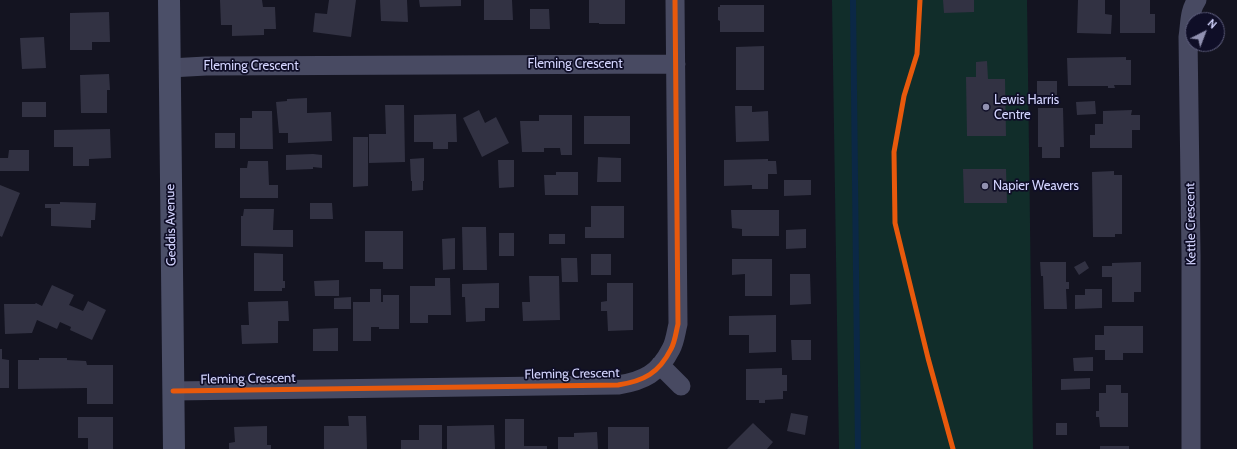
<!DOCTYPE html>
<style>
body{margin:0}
#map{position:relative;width:1237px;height:449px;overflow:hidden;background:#141421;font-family:Cabin,sans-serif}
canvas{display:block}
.north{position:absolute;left:1185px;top:12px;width:40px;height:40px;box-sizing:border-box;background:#0f0e27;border:1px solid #5e5e7d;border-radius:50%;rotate:42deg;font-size:11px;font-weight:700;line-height:16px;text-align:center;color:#d4d5ff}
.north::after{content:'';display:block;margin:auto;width:14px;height:18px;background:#9191b1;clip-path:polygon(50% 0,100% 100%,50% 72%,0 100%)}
</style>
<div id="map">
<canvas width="1237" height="449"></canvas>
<div class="north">N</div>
</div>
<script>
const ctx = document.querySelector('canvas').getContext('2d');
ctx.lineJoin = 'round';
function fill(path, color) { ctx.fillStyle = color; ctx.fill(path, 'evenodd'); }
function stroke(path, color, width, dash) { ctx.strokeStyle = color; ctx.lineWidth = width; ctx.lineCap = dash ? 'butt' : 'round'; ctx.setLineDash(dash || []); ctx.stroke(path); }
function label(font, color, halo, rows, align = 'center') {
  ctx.font = font + ' Cabin,sans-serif'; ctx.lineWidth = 3.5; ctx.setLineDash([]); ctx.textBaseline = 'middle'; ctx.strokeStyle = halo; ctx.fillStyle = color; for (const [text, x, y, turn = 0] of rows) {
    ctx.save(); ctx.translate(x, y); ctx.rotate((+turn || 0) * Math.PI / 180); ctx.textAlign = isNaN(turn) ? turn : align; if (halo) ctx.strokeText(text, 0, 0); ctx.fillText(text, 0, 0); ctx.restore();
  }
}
const green = new Path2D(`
 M832,0h195l6,449h-194z`);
const stream = new Path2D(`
 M853,0l5,449`);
const building = new Path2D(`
 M220,0h42l1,7h12l1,22h-12v6l-32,1v-11h-11z
 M329,0h27l-5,37 -38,-5 2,-19 12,1z
 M380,0h27l1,22 -27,-1z
 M419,0h42v6l-41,1z
 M484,0h28l1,20h-29z
 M589,0h36v24h-26v-1h-10z
 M943,0h31v12l-30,1z
 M1078,0h27v14l7,1 -1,19 -34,-1z
 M1120,0h30v14h5v19h-35z
 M720,5h44v27h-44v-11l-2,-1v-13h2z
 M530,9h19l1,20h-20z
 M109,12l1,30h-18v8h-22v-37z
 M44,37l2,31 -24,1 -2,-31z
 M764,46v44h-28v-43z
 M1126,57v3h5v25h-17l1,3h-7v-2h-40l-1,-28z
 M987,61l1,18h17l1,57h-39l-1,-59h10v-15z
 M109,74l1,16h-3v23h-26l-1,-38z
 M1037,81h20v14h-20z
 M307,98v15l24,-1 1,29 -44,2v-10h-9l-3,-31 11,-1v-2z
 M1095,101l1,13 -19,1 -1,-13z
 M22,102h24v15h-24z
 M385,105h19l1,57 -36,1v-29h17z
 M735,106h17v6l16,-1 1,30 -33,1z
 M1038,108h25l1,39h-4v11h-18v-11h-4z
 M479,110l6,13 11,-6 13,26 -27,14 -19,-39z
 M1132,110l-1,5h9v15h-8v18h-42v-13h5v-11h8v-13z
 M252,111h20l1,38h-33v-31h12z
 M456,114l1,28h-9v7h-15v-7h-19v-27z
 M539,115h33v40h-11l-1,-7h-16v4h-22l-2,-31h19z
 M584,116h46v28h-46z
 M110,129l1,29 -22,1v7h-16v-19h-19v-17z
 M215,133h20v15h-20z
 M353,137h15v49l-15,1z
 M9,150h20v21h-29v-13h8z
 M313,154l9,1v13l-9,-1v2l-27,1v-15z
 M598,157l23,1v24h-24z
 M424,158v23h-1v9l-11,1v-10h-1l-1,-22z
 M768,159v2h8l1,13h-9v15h-16v-4l-28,1v-26z
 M498,160h16v27l-15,1z
 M248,161h20l1,24h9v13h-38v-30h7z
 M963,169h43l1,34h-43z
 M1114,171v4h8v59h-7v3h-22l-1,-65z
 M556,172h22v23h-33l-1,-20h12z
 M784,180h27v15l-27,1z
 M0,185l20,8 -18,44 -2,-1z
 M60,202l36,1 -1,17h-4v8l-40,-2v-18h-6v-4h15z
 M310,203h22l1,16h-23z
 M591,206h33v32h-39v-11h6z
 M244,209h30l-1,21h20v17l-52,-1v-30h2z
 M731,210h48v26h-37v-7l-10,-1z
 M462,227h24l1,43h-24z
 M806,229v19l-20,1v-19z
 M365,231h38v38h-20v-7h-18z
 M499,233h15v23h-15z
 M549,234h16v10h-16z
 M455,238v31l-12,1 -1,-31z
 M254,253l29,1v27h2v7h-3v3h-28z
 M591,254h20v21h-20z
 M561,258h16l1,24h-16z
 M732,259h40v37h-27v-22l-13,1z
 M1085,261l4,7 -10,7 -5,-8z
 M1040,262h26v20h3v7h-3l1,20h-23l-1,-33h-2z
 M1141,262v30h-7v10h-22v-25h-10v-11h10v-3z
 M790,274h20l1,30 -21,1z
 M529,276h30l1,44 -37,1 -1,-19h8z
 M435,278h15l1,37h-23v8h-18v-37h25z
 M339,280v16h-24l-1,-15z
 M499,283v25h-14v13l-19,1 -1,-25h-3v-13z
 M607,283h26v47l-25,1 -1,-20h-6v-9l6,-1z
 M52,285l22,10 -5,10 14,6 5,-10 18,9 -14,30 -22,-10 1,-3 -11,-5 -3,7 -20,-9 -5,13 -27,1 -1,-30h31l1,-1 6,3z
 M370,289h11v13h2v-7h16v34h-20v-2h-8v14h-18v-39h17z
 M1085,289h17v19l-27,1v-14h10z
 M351,297v12h-17v-11z
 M288,301l1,20h-11v22l-36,1 -1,-19h8l-1,-23z
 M776,315v37l-27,1v-18h-20v-19z
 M1104,326h39v27h-20v7h-18v-10h-10v-15h9z
 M338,328v23h-25v-22z
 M791,340h20v20h-19z
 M0,349h2v10l7,1v28h-9z
 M1093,357v14h-19l-1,-13z
 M39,358h28v2l19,1 1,4h26v39h-26v-16l-69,1v-29h21z
 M782,368v7h5v16h-4v8l-18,1v3h-6v-3h-13v-31z
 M1090,378v11l-29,1v-11z
 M1106,385h15v8h7v34h-28l-1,-10h-3v-6h3v-18h7z
 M791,413l17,3 -3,19 -18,-4z
 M348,416h18l1,33h-43v-23h25z
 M78,417h35v32h-25v-11h-10z
 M505,419h19v27h23v3h-42z
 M753,423l20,19 -6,7h-40z
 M1056,423h11v12h-11z
 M419,425h23v24h-41v-9h18z
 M494,425l1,24h-48v-23z
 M267,426v19h4v4h-42v-6l6,-1 -1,-15z
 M608,427h41v22h-41z
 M597,432l1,17h-40v-12h16v-4z
 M1100,446h29v3h-29z`);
const street = new Path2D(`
 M170,68l36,-2 470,-2
 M660,365l21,21
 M173,391l445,-6c26,-4 41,-12 53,-36 4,-7 5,-17 7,-25l-3,-324
 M1191,449v-194l-3,-218c2,-12 1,-27 9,-37`);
const secondary = new Path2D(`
 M169,0l5,449`);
const cycleway = new Path2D(`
 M920,0l-3,54 -13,42 -10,56 1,71 33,135 25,91
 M173,391l445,-6c26,-4 41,-12 53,-36 4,-7 5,-17 7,-25l-3,-324`);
const markers = [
 [986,107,4,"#9191b1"],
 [985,186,4,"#9191b1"]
];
const streetNames = [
 ["Fleming Crescent",575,64],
 ["Fleming Crescent",251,66],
 ["Kettle Crescent",1191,224,-91],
 ["Geddis Avenue",171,225,-91],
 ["Fleming Crescent",572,374,-1],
 ["Fleming Crescent",248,379,-1]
];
const poiNames = [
 ["Lewis Harris",994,100],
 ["Centre",994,115],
 ["Napier Weavers",993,186]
];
fill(green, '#112d2a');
stroke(stream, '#0b2846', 6);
fill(building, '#323243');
stroke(street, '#484a62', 19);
stroke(secondary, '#4b4f68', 22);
stroke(cycleway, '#e8590c', 5);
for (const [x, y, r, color] of markers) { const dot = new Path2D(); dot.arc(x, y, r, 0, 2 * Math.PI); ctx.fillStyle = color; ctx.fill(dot); stroke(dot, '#0f0e27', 1.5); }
label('13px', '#d4d5ff', '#0f0e27', streetNames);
label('13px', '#d4d5ff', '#0f0e27', poiNames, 'left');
</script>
